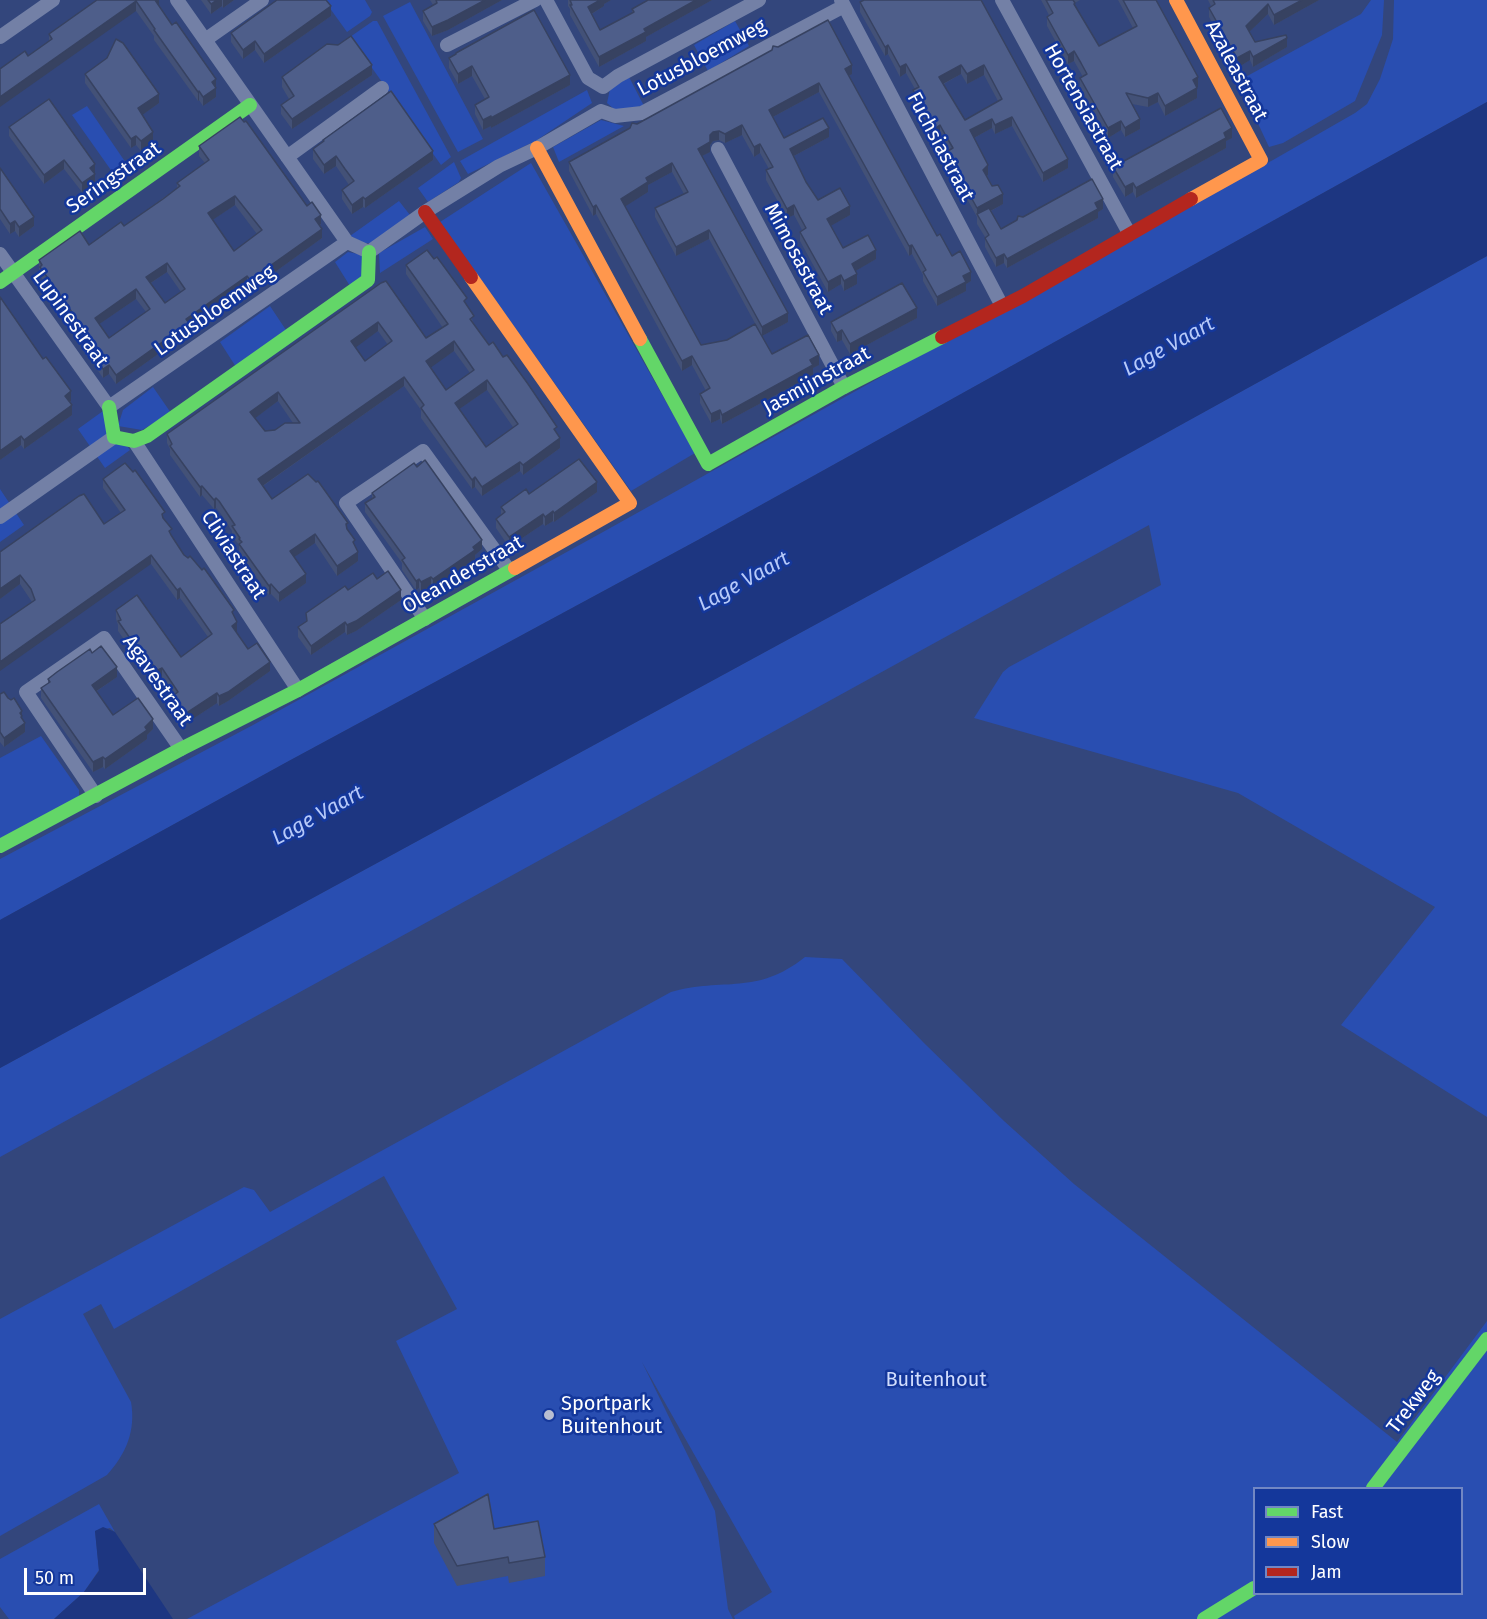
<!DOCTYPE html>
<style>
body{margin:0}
#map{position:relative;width:1487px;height:1619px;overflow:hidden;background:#33467c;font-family:"Fira Sans",sans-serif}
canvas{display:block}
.legend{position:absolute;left:1253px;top:1487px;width:210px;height:108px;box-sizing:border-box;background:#14379b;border:2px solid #7287c3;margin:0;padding:8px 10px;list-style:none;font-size:18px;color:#fff}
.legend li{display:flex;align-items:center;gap:12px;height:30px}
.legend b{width:30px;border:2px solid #7287c3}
.scale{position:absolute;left:24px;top:1568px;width:122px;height:27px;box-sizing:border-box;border:3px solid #fff;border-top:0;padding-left:8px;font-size:18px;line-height:21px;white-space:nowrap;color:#fff;-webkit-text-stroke:4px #14379b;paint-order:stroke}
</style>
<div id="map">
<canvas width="1487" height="1619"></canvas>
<ul class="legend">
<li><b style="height:8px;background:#63d668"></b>Fast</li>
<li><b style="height:8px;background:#ff974d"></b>Slow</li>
<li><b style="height:8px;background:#b3261e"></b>Jam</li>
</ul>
<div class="scale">50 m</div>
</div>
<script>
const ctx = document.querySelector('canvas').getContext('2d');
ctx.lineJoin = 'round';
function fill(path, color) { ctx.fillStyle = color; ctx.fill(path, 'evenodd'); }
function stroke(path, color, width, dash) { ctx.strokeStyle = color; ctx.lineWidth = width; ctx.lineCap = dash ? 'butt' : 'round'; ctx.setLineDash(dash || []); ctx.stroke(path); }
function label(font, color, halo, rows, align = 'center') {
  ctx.font = font + ' "Fira Sans",sans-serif'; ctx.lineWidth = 5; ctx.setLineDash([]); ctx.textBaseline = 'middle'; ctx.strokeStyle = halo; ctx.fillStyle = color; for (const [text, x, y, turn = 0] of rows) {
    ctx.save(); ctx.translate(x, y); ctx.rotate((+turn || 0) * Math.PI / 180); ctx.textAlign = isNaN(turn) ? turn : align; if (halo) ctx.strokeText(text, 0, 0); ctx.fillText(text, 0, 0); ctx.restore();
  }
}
const green = new Path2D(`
 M324,0h41l7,12 -2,4 -23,16z
 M1371,0h13l-2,35 -27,66 -72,42 -14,4 -31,-66 123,-67z
 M1394,0h93v102l-789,438 -411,222 -287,158v-61l253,-134 350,-193 552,-308 118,-64 82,-47 12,-9 13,-25 13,-40z
 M410,2l73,137 -25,13 -75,-136z
 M373,21h4l74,136 -10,8 -91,-128z
 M735,21l14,25 -41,25 -14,-26z
 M629,77l15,29 -29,4 -8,-7 3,-14z
 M587,90l5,13 -55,37 -69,34 -8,-13z
 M87,106l39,57 -13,10 -41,-58z
 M601,120l23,6 -65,36 -6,-15z
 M454,162l7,16 -2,4 -31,20 -10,-14z
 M531,163l164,290 -64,38 -191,-269z
 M399,201l11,14 -38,28h-8l-14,-7z
 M425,227l8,12 -53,34 -1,-20z
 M348,252l15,3v21l-13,10 -15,-24z
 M1487,256v861l-146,-92 94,-118 -197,-114 -264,-75 29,-46 6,-5 152,-82 -12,-60 -1149,632v-89l1050,-571z
 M270,306l16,24 -50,37 -16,-25z
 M153,387l18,26 -29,17 -24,-4 5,-16z
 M103,411l27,39 -25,18 -27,-39z
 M0,489l24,36 -24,17z
 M41,736l38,54v10l-79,43v-85z
 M805,957l37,2 82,84 80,78 70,63 323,258 90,-121v298h-752l-1,-3 38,-24 -130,-230 73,149 13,98 5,10h-546l272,-146 -63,-132 61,-32 -73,-133 -270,153 -13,-25 -18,10 48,88c5,29 -5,52 -24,73l-107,61v-217l244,-132 10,3 16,22 401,-220c53,-15 85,4 134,-35zM1254,1488h208v106h-208z
 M99,1504l16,28 -5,-4 -15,3 4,39 -15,22 -30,27h-45l-9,-12v-48z`);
const water = new Path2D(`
 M1487,102v154l-437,241 -1050,571v-148l287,-158 411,-222z
 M103,1527l12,5 58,87h-119l30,-27 15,-21 -4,-40z`);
const street = new Path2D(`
 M177,0l170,242
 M546,0l42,78 15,9
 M841,0l161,306
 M1002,0l127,233
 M0,37l53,-37
 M205,40l57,-40
 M447,45l88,-45
 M603,87l15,-11 141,-76
 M601,111l14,5 27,-3 202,-107
 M718,149l126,238
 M287,157l95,-69
 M347,242l22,10 56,-40 74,-46 38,-18 64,-37
 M0,254l109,153 238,-165
 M134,441l164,249
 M0,517l114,-80
 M425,619l-79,-116 77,-52 86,119
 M96,796l-70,-104 78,-54 77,111`);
const fast = new Path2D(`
 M0,282l250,-177
 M640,339l68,125 136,-77 98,-50
 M109,407l5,30 20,4 13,-5 221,-156 1,-28
 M0,846l181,-97 117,-59 217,-122
 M1373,1488l114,-149
 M1204,1619l50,-31`);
const slow = new Path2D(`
 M1176,0l85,160 -70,39
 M537,148l103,191
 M471,277l159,226 -115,65`);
const jam = new Path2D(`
 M425,212l46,65
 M942,337l81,-41 168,-97`);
const wall = new Path2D(`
 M97,0h62v7l13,18 44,54v18l-13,9 -4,-6 -1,1 -44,-61v-4l-18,-25 -87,30v-7z
 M201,0h33l-11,8 -1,-2 -11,8z
 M430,0h72l-54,30 -16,6 -9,-15v-10l10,-6z
 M568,0h43l-7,4v2l-12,8 8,16 32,-17v-4l16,-9h64l-66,37v4l-47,26 -29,-52v-6l-2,-3z
 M982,0v2l86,166 -25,14 -31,-56 -17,8 -3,-6 -18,10 14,37 -1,1 16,28 -12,7 10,18 22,-12 80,-8 -5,3v6l-91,50 -3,-5 -8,4 -11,-20v-10l-8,-13v-7l-31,-56v-9l3,-2 -9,-16 -6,4 -21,-38v-10l2,-1 -9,-16 -6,4 -12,-23 -3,2 -25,-44v-10zM961,74l6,10 17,-9 14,26 -33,19 -21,-36z
 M1041,0h39l-5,3v3l24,40 34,-18 -15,-28h38l42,87h-1v11l-32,18 -7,-14 -10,5 -16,-3 8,25 -15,8 -4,-7 -13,8 -28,-51v-9l3,-1 -9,-16 -6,3 -21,-38v-9l2,-2z
 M1208,0h111l-45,25 -6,-11 -19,18 6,10 32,5 -34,20 -3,-7 -13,8 -28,-51v-9l2,-2z
 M331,16l-67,47 -9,-13 -12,9 -12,-17v-9z
 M456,53l114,32 -79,43v-2l-8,4 -8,-16v-9l10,-6 -13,-23 -14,8 -9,-16v-10l7,-3z
 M107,58l52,45 -17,12 11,27 -12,9 -5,-6 -5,3 -46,-65v-9z
 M852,74l-3,2 88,160 34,45 -5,3v7l-29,15 -14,-25v-6l-11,-21 -3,2 -90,-164 -46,25 11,21 45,-1 -35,19 12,26 12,18 32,15 -20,11 13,22 33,11 -21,12 2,13 -13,7 -3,-7 -13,8 -28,-51v-9l2,-2 -2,-4 -6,-11 -7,3 -21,-38v-10l3,-1 -9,-16 -6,4 -12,-22 -17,8 -6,-3 -6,1 -3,4v7l-8,4 86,166 -26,14 -53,-97 -33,17 -21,-39v-9l29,-14 -12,-22 -24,13v7l-23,14 76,139 71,9 47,11 -6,3v7l-91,49 -2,-5 -9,4 -11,-20v-9l6,-3 -14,-26 -10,6 -86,-157 -3,2 -24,-45v-9l68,-38z
 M372,75l-80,54 -11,-15v-9l8,-6 -7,-12v-10z
 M9,127l86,46v10l-13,9 -18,-23 -20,15 -35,-48z
 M1232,138l-6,3v7l-90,50 -3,-6 -8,5 -12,-20v-10z
 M323,140l110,20 -68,48 -2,-1 -11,7 -10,-15v-9l7,-5 -13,-19 -12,8 -11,-15v-10l10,-7z
 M199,146l108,60 14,18 -1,1 2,13 -72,52 -3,-4 -58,40v6l-73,52 -7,-10 -6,4 -9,-13 1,-10 -55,-79v-4l-1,-3v-9l50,-15 35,-19 53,-38v-5l28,-20 -6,-7zM235,205l22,29 -23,17 -22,-31zM167,272l14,20 -16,11 -14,-20zM136,299l10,13 -37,26 -10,-14z
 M0,168l34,58 -15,11 -4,-6 -5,3 -10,-15z
 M406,265l61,41 7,18 83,110 3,14 -37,27 -3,-4 -38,25 -7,-9 -3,2 -51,-71v-8l-17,-24 -141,100 9,13 76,31 7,16 3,15 -21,15 -22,-33 -21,14 12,26 -27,19 -8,-8 -2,1 -30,-42v-8l-7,-9v-5l-13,-20 -3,-3 -2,1 -12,-14 -2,2 -30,-42v-6l-3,-6v-9l214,-151 45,55 17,-10 -37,-54zM378,331l10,14 -23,16 -10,-14zM454,351l16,22 -24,17 -16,-23zM487,390l26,37 -27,20 -27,-38zM278,401l15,22 -18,7 -10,1 -10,-13z
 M0,297l71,104 -1,1 2,13 -48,34 -3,-4 -21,15z
 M917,318l-67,36 -8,-14 -5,2 -6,-11v-9z
 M103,479l62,41 7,17 12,18 50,62 3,15h-1l12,17 22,22 -42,30 -9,5 -2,-3 -35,23 -12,-19v-9l4,-3 -12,-17 -4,2 -8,-8 -2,1 -30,-42v-6l-2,-6v-9l65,47 27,-20 -28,-39 -3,2 -26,-36 -119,38 -12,-18 -20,15v-47l104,-28 17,-11 -18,-25z
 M597,492l-43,30 -1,-1 -8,5 -2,-2 -34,23 -13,-19v-9l5,-4v-8l28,-13z
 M372,493l110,56 -7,6v4l-42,30 -2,-3 -10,6 -2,-4 -3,2 -14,-20v-7l-37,-51v-9l7,-5z
 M377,579l24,21 -45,31 -9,4 -2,-3 -34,23 -13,-18v-10l8,-5v-9l42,-23z
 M92,653l25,24 -20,14 16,24 40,14 -6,6v4l-42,30 -2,-2 -10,5 -52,-74v-10l7,-4v-5z
 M0,694l8,4 14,13v8l3,13 -21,15 -4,-5z
 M434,1524l60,5 51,28v19l-36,7 -1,-7 -51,10 -23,-43z`);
const shadedWall = new Path2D(`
 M155,0h4v7l-4,3z
 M217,0h5v6l-11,8v-10z
 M223,0h11l-11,8z
 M485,0h17l-54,30 -16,6v-9z
 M600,0h11l-7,4v2l-16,10v-9z
 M696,0h16l-66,37v4l-47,26v-10l45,-28z
 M1302,0h17l-45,25v-10z
 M136,1v10l-136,96v-10z
 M1268,4v10l-22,21v-9z
 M331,6v10l-67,47v-9z
 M1287,38v9l-34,20v-10z
 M255,41v9l-12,9v-9z
 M888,45v9l-3,2v-9z
 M1074,51v10l-6,3v-9z
 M1250,51v9l-13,8v-10z
 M906,64v9l-6,4v-10z
 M372,65v10l-80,54v-10z
 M852,65v9l-7,4v-9z
 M961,65v9l-22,12v-9z
 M984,65v10l-17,9v-10z
 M472,66v10l-14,8v-10z
 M570,75v10l-79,43v-10z
 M1198,77v10l-5,2v-9z
 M216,79v18l-13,9v-9l9,-15z
 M819,83v9l-50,27v-9z
 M1197,88v10l-32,18v-10z
 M199,91v9l-1,1v-9z
 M1158,93v9l-10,5v-9z
 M159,94v9l-21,15v-10z
 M491,116v10l-8,4v-10z
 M1012,117v9l-17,8v-9z
 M992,119v9l-22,12v-10z
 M1140,119v10l-15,8v-9z
 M1121,121v9l-13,8v-10z
 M742,125v10l-17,8v-9z
 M940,125v9l-6,4v-9z
 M829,128v9l-39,21v-9z
 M1232,128v10l-6,3v7l-90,50v-10z
 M719,131v9l-6,1 -3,4v7l-12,6v-9l15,-17z
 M153,132v10l-12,9v-10z
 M136,136v9l-5,3v-9z
 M760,144v9l-6,4v-10z
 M433,151v9l-68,48v-9z
 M336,156v10l-12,8v-9z
 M1068,159v9l-25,14v-9z
 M64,160v9l-20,15v-9z
 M672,163v9l-24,13v7l-27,17v-10l25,-21z
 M95,164v19l-13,9v-9l8,-15z
 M988,165v10l-5,4v-9z
 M1133,183v9l-8,5v-10z
 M1003,194v10l-24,13 -2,-3v-6z
 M235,196v9l-27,18v-10z
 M363,197v10l-11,7v-9z
 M1103,199v10l-5,3v6l-91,50v-9z
 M596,205v9l-3,2v-9z
 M794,205v10l-7,3v-9z
 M850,206v9l-23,13v-9z
 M321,215v9l-6,4v-9z
 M34,217v9l-15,11v-10z
 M15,221v10l-5,3v-10z
 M322,229v9l-72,52v-10z
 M709,230v9l-33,17v-9z
 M912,245v9l-3,2v-10z
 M876,250v9l-24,14v-9z
 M1004,254v9l-8,4v-9z
 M167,263v9l-21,14v-9z
 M971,272v9l-5,3v7l-29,15v-9l26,-21z
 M857,274v10l-13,7v-10z
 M841,275v9l-13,8v-10z
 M247,276v10l-58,40v6l-73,52v-9l70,-56z
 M136,289v10l-41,28v-9z
 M917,308v10l-67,36v-10z
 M788,313v9l-26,14v-9z
 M378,322v9l-27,20v-10z
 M842,330v10l-5,2v-9z
 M454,341v10l-28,20v-10z
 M819,355v10l-6,3v7l-91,49v-9z
 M692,356v9l-10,6v-10z
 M109,365v9l-6,4v-9z
 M404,377v9l-146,103v-10z
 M487,380v10l-32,22v-9z
 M71,391v10l-6,4v-9z
 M278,392v9l-28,21v-10z
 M72,405v10l-48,34v-9z
 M720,410v9l-9,4v-9z
 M21,436v9l-21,15v-9z
 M560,438v10l-37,27v-10z
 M520,462v9l-38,25v-9z
 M475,477v10l-3,2v-9z
 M597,482v10l-43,30v-9z
 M202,486v9l-2,2v-10z
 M216,498v10l-2,1v-9z
 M553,511v10l-8,5v-9z
 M543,514v10l-34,23v-10z
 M315,534v9l-25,17v-9z
 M482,540v9l-7,6v4l-42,30v-10z
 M358,552v9l-21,15v-10z
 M151,555v9l-151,107v-9z
 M306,574v9l-27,19v-9z
 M20,575v9l-20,15v-10z
 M431,577v9l-10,6v-10z
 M419,579v9l-3,2v-9z
 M271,584v10l-2,1v-9z
 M180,588v10l-3,2v-10z
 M401,590v10l-45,31 -9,4v-10z
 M237,622v10l-5,3v-9z
 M345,622v10l-34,23v-9z
 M150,662v10l-2,1v-9z
 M270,662v9l-42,30 -9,5v-10z
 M117,667v10l-25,17v-9z
 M162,668v10l-4,2v-10z
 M217,693v10l-35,23v-10z
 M22,711v14l3,-2v9l-21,15v-9l16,-25z
 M153,719v10l-6,6v4l-42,30v-10z
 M103,757v10l-10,5v-10z`);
const building = new Path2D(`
 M97,0h58l17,25 4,-3 40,57 -4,3 4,6 -13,9 -4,-6 -1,1 -44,-62 1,-1 -19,-28 -136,96v-28l25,-18 3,5 24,-17 -3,-5z
 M208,0h9l-6,4z
 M277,0h49l5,6 -67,48 -9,-13 -12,9 -12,-17z
 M436,0h49l-37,20 -16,7 -9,-16 14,-8z
 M570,0h30l-12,7 12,23 34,-18 -2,-3 16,-9h48l-52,29 2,3 -47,25 -29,-52h2z
 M864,0h117l87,159 -25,14 -31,-56 -17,8 -3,-6 -22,11 18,35 -5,5 9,16 6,-1 5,9 -26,14 -31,-56 7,-4 -7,-12 -6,-11 -6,4 -21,-39 6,-3 -13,-23 -6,3 -12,-22 -3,2 -25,-45zM961,65l6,9 17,-9 18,34 -37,21 -26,-43z
 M1046,0h27l2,3 -1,1 25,42 38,-20 -14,-26h33l42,77 -5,3 4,8 -32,18 -7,-13 -10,5 -22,-5 14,26 -15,9 -4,-7 -13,7 -28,-50 7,-4 -6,-11 -7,-12 -6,4 -21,-38 6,-4z
 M1213,0h89l-28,15 -6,-11 -22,22 9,16 31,-7 1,3 -34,19 -3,-6 -13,7 -28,-50 6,-4z
 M534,10l36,65 -79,43v-2l-8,4 -8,-15 14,-8 -17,-31 -14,8 -9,-16 7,-4v-1z
 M828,20l24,45 -7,4 92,167 3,-2 12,22 8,-5 11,21 -8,4 3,6 -29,15 -14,-25 3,-2 -14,-25 -3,1 -90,-163 -50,27 15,28 39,-20 6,10 -39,21 16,33 12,18 22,-12 10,18 -23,13 16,29 25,-13 8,15 -24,14 5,10 -13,7 -3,-6 -13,7 -28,-50 6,-4 -6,-11 -6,-12 -7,4 -21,-39 7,-3 -13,-23 -6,3 -12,-22 -17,9 -6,-3 -6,1 -3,3v7l-12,7 90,164 -26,14 -53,-97 -33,17 -21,-39 33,-16 -16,-29 -26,15 2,4 -27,17 80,146 26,-5 28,-16 17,30 36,-19 11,20 -9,5 3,5 -91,50 -2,-5 -9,4 -11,-20 10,-6 -18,-32 -10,5 -86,-156 -3,2 -24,-45 61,-34 2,-5 5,1 135,-74 1,-4 5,1z
 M351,36l21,29 -80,54 -11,-14 13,-9 -12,-19 45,-33 11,1z
 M116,39l7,4 36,51 -21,14 15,24 -12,9 -5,-5 -5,3 -46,-65 22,-16z
 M391,91l42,60 -68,48 -2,-2 -11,8 -10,-15 12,-9 -9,-12 -9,-13 -12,9 -11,-16 11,-8 -1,-1z
 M49,99l46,65 -5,4 5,6 -13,9 -18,-23 -20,15 -35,-48z
 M1221,108l11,20 -8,5 2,5 -90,50 -3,-5 -8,4 -12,-20z
 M240,117l4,5 2,-1 61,85 5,-4 9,13 -6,4 7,10 -72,51 -3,-4 -61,43 3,4 -73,52 -7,-10 -6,4 -9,-13 6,-4 -60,-85 2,-2 -3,-5 41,-29 9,14 32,-23 3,4 39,-27 17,-13 -3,-3 32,-23 -10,-14zM235,196l27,34 -28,21 -26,-38zM167,263l18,26 -20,14 -19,-26zM136,289l14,20 -41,29 -14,-20z
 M0,168l34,49 -15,10 -4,-6 -5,3 -10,-15z
 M1092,179l11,20 -8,4 3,6 -91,50 -3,-5 -8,4 -11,-20 4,-3 -12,-21 12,-6 12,21 16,-9 1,-4 5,1z
 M427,250l7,9 3,-2 30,41 -3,3 10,15 -4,3 19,26 4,-3 10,15 4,-2 21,29 29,43 -3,2 6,9 -37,27 -3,-3 -38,25 -7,-10 -3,3 -51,-72 3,-3 -20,-28 -146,102 14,20 36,-25 8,8 2,-1 30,42 -2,1 1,5 8,11 -2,2 5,10 -21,14 -22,-32 -25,17 16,23 -27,19 -8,-9 -2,2 -30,-42 3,-2 -3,-3 1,-1 -8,-12 3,-1 -16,-24 -3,-3 -2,2 -12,-14 -2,1 -30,-41 2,-2 -5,-10 214,-151 5,-2 40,57 22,-14 -42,-59zM378,322l14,19 -27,20 -14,-20zM454,341l20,29 -28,20 -20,-29zM487,380l31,44 -32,23 -31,-44zM278,392l22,31h-15l-10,7 -10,1 -15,-19z
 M902,283l15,25 -67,36 -8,-14 -5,3 -6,-11z
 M0,297l43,62 3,-2 25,34 -6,5 7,9 -48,35 -3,-4 -21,15z
 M579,459l18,23 -43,31 -1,-2 -8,6 -2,-3 -34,23 -13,-18 9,-7 -4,-5 25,-18 3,5z
 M425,460l57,80 -9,7 2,3 -42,29 -2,-2 -10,5 -2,-3 -3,2 -14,-21 3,-2 -40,-55 10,-6 -3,-4 42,-30 3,4z
 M125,463l8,9 2,-2 30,42 -3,2 1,4 9,11 -3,2 2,4 13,20 4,3 2,-2 12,14 2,-2 30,42 -2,2 5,10 -5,4 16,23 9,-6 13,19 -42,30 -9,4 -2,-3 -35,23 -12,-18 8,-6 -16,-24 -4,2 -8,-8 -2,2 -30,-43 3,-1 -5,-10 21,-15 44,62 31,-23 -32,-46 -3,2 -26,-35 -151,107v-38l35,-24 -4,-11 -11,-14 -20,14v-37l79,-56 5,-2 20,30 21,-14 -22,-31z
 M388,571l13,19 -45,31 -9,4 -2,-3 -34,24 -13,-19 9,-6 -1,-8 39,-27 3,4 25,-17 4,6z
 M101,646l16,21 -25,18 21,30 25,-17 15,21 -8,8 2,3 -42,29 -2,-2 -10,5 -52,-74 9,-6 -2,-3 9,-7 33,-23 2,4z
 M4,692l4,6 3,2 3,-2 8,13 -2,2 2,3 -1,1 4,6 -21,15 -4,-6v-38z
 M488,1494l6,35 44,-8 7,36 -36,6 -1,-6 -51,9 -23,-42z`);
const markers = [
 [549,1415,6,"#b8bed1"]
];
const streetNames = [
 ["Lotusbloemweg",702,58,-28],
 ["Azaleastraat",1236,71,62],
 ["Hortensiastraat",1083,107,61],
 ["Fuchsiastraat",940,147,62],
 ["Seringstraat",114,178,-35],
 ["Mimosastraat",798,259,62],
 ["Lotusbloemweg",215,311,-35],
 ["Lupinestraat",70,319,54],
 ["Jasmijnstraat",817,381,-29],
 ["Cliviastraat",233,555,57],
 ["Oleanderstraat",463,575,-30],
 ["Agavestraat",157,681,55],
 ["Trekweg",1414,1402,-53]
];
const parkNames = [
 ["Buitenhout",936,1380]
];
const poiNames = [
 ["Sportpark",561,1404],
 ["Buitenhout",561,1427]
];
const waterNames = [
 ["Lage Vaart",1169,347,-29],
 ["Lage Vaart",744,582,-29],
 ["Lage Vaart",318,816,-29]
];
fill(green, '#294eb1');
fill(water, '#1d3681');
stroke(street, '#7380a6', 14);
stroke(fast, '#63d668', 14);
stroke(slow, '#ff974d', 14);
stroke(jam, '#b3261e', 14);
fill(wall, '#435177');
fill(shadedWall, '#374261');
fill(building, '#4e5e8a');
stroke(building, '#374261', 1.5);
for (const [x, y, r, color] of markers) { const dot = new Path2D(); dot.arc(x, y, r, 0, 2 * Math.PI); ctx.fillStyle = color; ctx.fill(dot); stroke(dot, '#14379b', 2); }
label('20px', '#fff', '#14379b', streetNames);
label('20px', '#d1ddfd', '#14379b', parkNames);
label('20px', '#fff', '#14379b', poiNames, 'left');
label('italic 21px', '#b6c9f9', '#14379b', waterNames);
</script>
